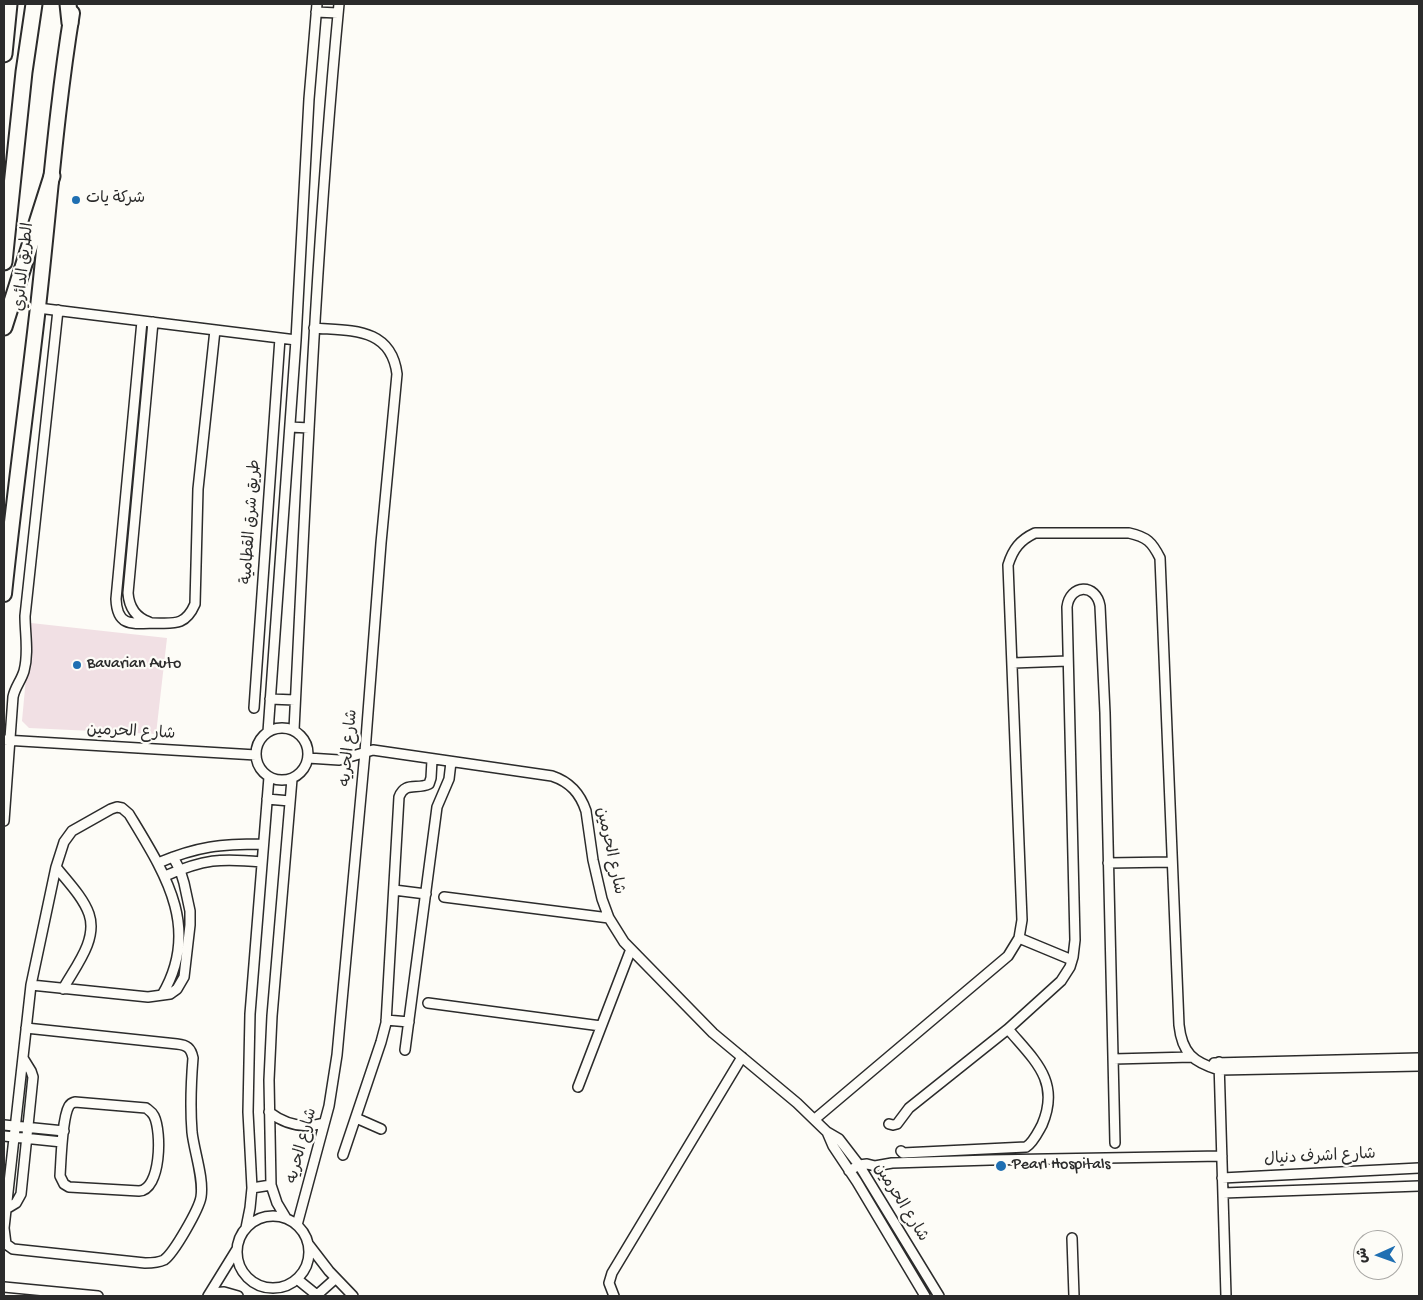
<!DOCTYPE html>
<meta charset="utf-8">
<style>
body{margin:0}
#map{position:relative;width:1423px;height:1300px;overflow:hidden;background:#fdfcf7;font-family:"Gochi Hand","Playpen Sans Arabic",sans-serif}
canvas{display:block}
.frame{position:absolute;inset:0;border:5px solid #2b2b2b;pointer-events:none}
.north{position:absolute;left:1353px;top:1230px;width:50px;height:50px;box-sizing:border-box;background:#fdfcf7;border:1px solid #a9a8a5;border-radius:50%;rotate:268deg;font-size:14px;font-weight:700;line-height:20px;text-align:center;color:#2b2b2b}
.north::after{content:'';display:block;margin:auto;width:18px;height:22px;background:#1f6fb2;clip-path:polygon(50% 0,100% 100%,50% 72%,0 100%)}
</style>
<div id="map">
<canvas width="1423" height="1300"></canvas>
<div class="frame"></div>
<div class="north">ش</div>
</div>
<script>
const ctx = document.querySelector('canvas').getContext('2d');
ctx.lineJoin = 'round';
function fill(path, color) { ctx.fillStyle = color; ctx.fill(path, 'evenodd'); }
function stroke(path, color, width, dash) { ctx.strokeStyle = color; ctx.lineWidth = width; ctx.lineCap = dash ? 'butt' : 'round'; ctx.setLineDash(dash || []); ctx.stroke(path); }
function label(font, color, halo, rows, align = 'center') {
  ctx.font = font + ' "Gochi Hand","Playpen Sans Arabic",sans-serif'; ctx.lineWidth = 4.5; ctx.setLineDash([]); ctx.textBaseline = 'middle'; ctx.strokeStyle = halo; ctx.fillStyle = color; for (const [text, x, y, turn = 0] of rows) {
    ctx.save(); ctx.translate(x, y); ctx.rotate((+turn || 0) * Math.PI / 180); ctx.textAlign = isNaN(turn) ? turn : align; if (halo) ctx.strokeText(text, 0, 0); ctx.fillText(text, 0, 0); ctx.restore();
  }
}
const built = new Path2D(`
 M31,623l136,15 -11,96 -127,-6 -7,-7z`);
const minor = new Path2D(`
 M316,12l22,1
 M38,308l258,32
 M142,321l-26,278c1,27 15,25 36,24 21,0 33,4 43,-19l3,-115 17,-159
 M290,427l19,1
 M149,622c-14,-5 -20,-15 -21,-29l25,-271
 M1013,663l55,-2
 M270,699l25,1
 M254,708l26,-370
 M256 754a26 26 0 1 1 52 0a26 26 0 1 1-52 0Z
 M294,730c12,-242 22,-485 45,-726
 M268,732l28,-392 13,-241 8,-95
 M4,740l252,15
 M308,758l31,2 34,-10 179,26c18,6 28,17 34,35l7,49 9,39 7,19 15,24 89,91 84,70 30,29 12,7 20,26 80,131
 M267,799l23,2
 M4,821l9,-124c2,-10 8,-16 11,-26 5,-18 1,-37 1,-55l33,-306
 M158,863c40,-17 63,-19 105,-19
 M1108,863l64,-1
 M56,867c11,14 27,30 33,47 9,26 -14,53 -26,75
 M165,876c39,-17 55,-18 97,-14
 M394,890l32,4
 M444,897l165,21
 M1019,938l53,22
 M31,985l117,12 22,-3 7,-5 7,-12 6,-52v-14l-6,-28 -4,-13 -7,-13
 M428,1003l173,23
 M386,1020l23,2
 M26,1028l151,16c10,1 14,4 16,14 -2,25 -3,49 -1,74 2,19 12,46 9,65 -2,12 -27,56 -37,63 -6,3 -12,3 -19,3l-132,-14 -7,-5 -2,-16 27,-243 25,-118 8,-25 8,-11 39,-22 6,-2 5,1 7,6c35,58 73,114 33,181
 M405,1050l32,-243 12,-28 2,-17
 M1113,1059l79,-2
 M1219,1062l7,234
 M1214,1063l205,-5
 M578,1087l53,-138
 M75,1102l71,6c4,3 6,4 8,8 8,16 7,74 -15,75l-70,-4 -5,-3 -4,-8c1,-15 2,-58 9,-70 2,-3 3,-3 6,-4z
 M269,1112c17,13 35,17 55,11
 M356,1118l25,11
 M815,1119l193,-163 11,-18 3,-18 -14,-355c5,-16 12,-25 27,-32h94c18,4 23,9 31,25l19,467c3,28 14,37 40,45l200,-4
 M889,1124l4,1 4,-1 12,-16 99,-79 53,-48 9,-14 3,-10 2,-17 -8,-333c3,-23 29,-24 33,-1l5,107 10,430
 M4,1125l60,6
 M827,1132l6,14 24,36 68,114
 M4,1136l58,6
 M901,1151l2,2 123,-6c7,-4 12,-15 16,-22 19,-44 -8,-65 -34,-96
 M343,1155l38,-113 5,-19 13,-226c6,-16 18,-7 30,-13l2,-6 1,-18
 M849,1171l10,-6 8,-1 8,2 17,-3 98,-3 232,-4
 M1222,1178l197,-10
 M252,1188l19,-3
 M1223,1193l196,-7
 M6,1209l10,-6 5,-9 12,-117 -2,-6 -8,-13
 M237 1252a36 36 0 1 1 72 0a36 36 0 1 1-72 0Z
 M286,1218l-9,-15 -6,-18 -2,-105 3,-64 20,-237
 M297,1225l32,-119 8,-51 28,-303 16,-209 16,-169c-6,-47 -46,-43 -83,-46
 M246,1228l4,-20 2,-20 -4,-76 2,-98 19,-237
 M1072,1238l2,58
 M309,1245l20,26 24,25
 M297,1279l21,17
 M4,1287l94,9
 M210,1293l14,-1 14,4
 M317,1295l18,-16
 M208,1296l29,-47
 M614,1296l-5,-13 3,-10 130,-216`);
const trunk = new Path2D(`
 M4,594c10,-96 23,-191 34,-287 11,-97 18,-196 34,-294`);
const motorway = new Path2D(`
 M68,4l2,19
 M4,54l5,-50
 M4,262l20,-190 10,-68
 M4,327l48,-151`);
const markers = [
 [76,200,5,"#1f6fb2"],
 [77,665,5,"#1f6fb2"],
 [1001,1166,6,"#1f6fb2"]
];
const poiNames = [
 ["شركة يات",86,200],
 ["Bavarian Auto",87,665],
 ["Pearl Hospitals",1012,1166]
];
const streetNames = [
 ["الطريق الدائري",25,267,-84],
 ["طريق شرق القطامية",252,522,-86],
 ["شارع الحرمين",131,733,3],
 ["شارع الحريه",350,748,-85],
 ["شارع الحرمين",609,851,78],
 ["شارع الحريه",303,1146,-75],
 ["شارع اشرف دنيال",1320,1158,-3],
 ["شارع الحرمين",900,1203,58]
];
fill(built, '#f1e0e4');
stroke(minor, '#2b2b2b', 12);
stroke(trunk, '#2b2b2b', 18);
stroke(motorway, '#2b2b2b', 19);
stroke(minor, '#fdfcf7', 9);
stroke(trunk, '#fdfcf7', 14);
stroke(motorway, '#fdfcf7', 15);
for (const [x, y, r, color] of markers) { const dot = new Path2D(); dot.arc(x, y, r, 0, 2 * Math.PI); ctx.fillStyle = color; ctx.fill(dot); stroke(dot, '#fdfcf7', 2); }
label('16px', '#2b2b2b', '#fdfcf7', poiNames, 'left');
label('16px', '#2b2b2b', '#fdfcf7', streetNames);
</script>
